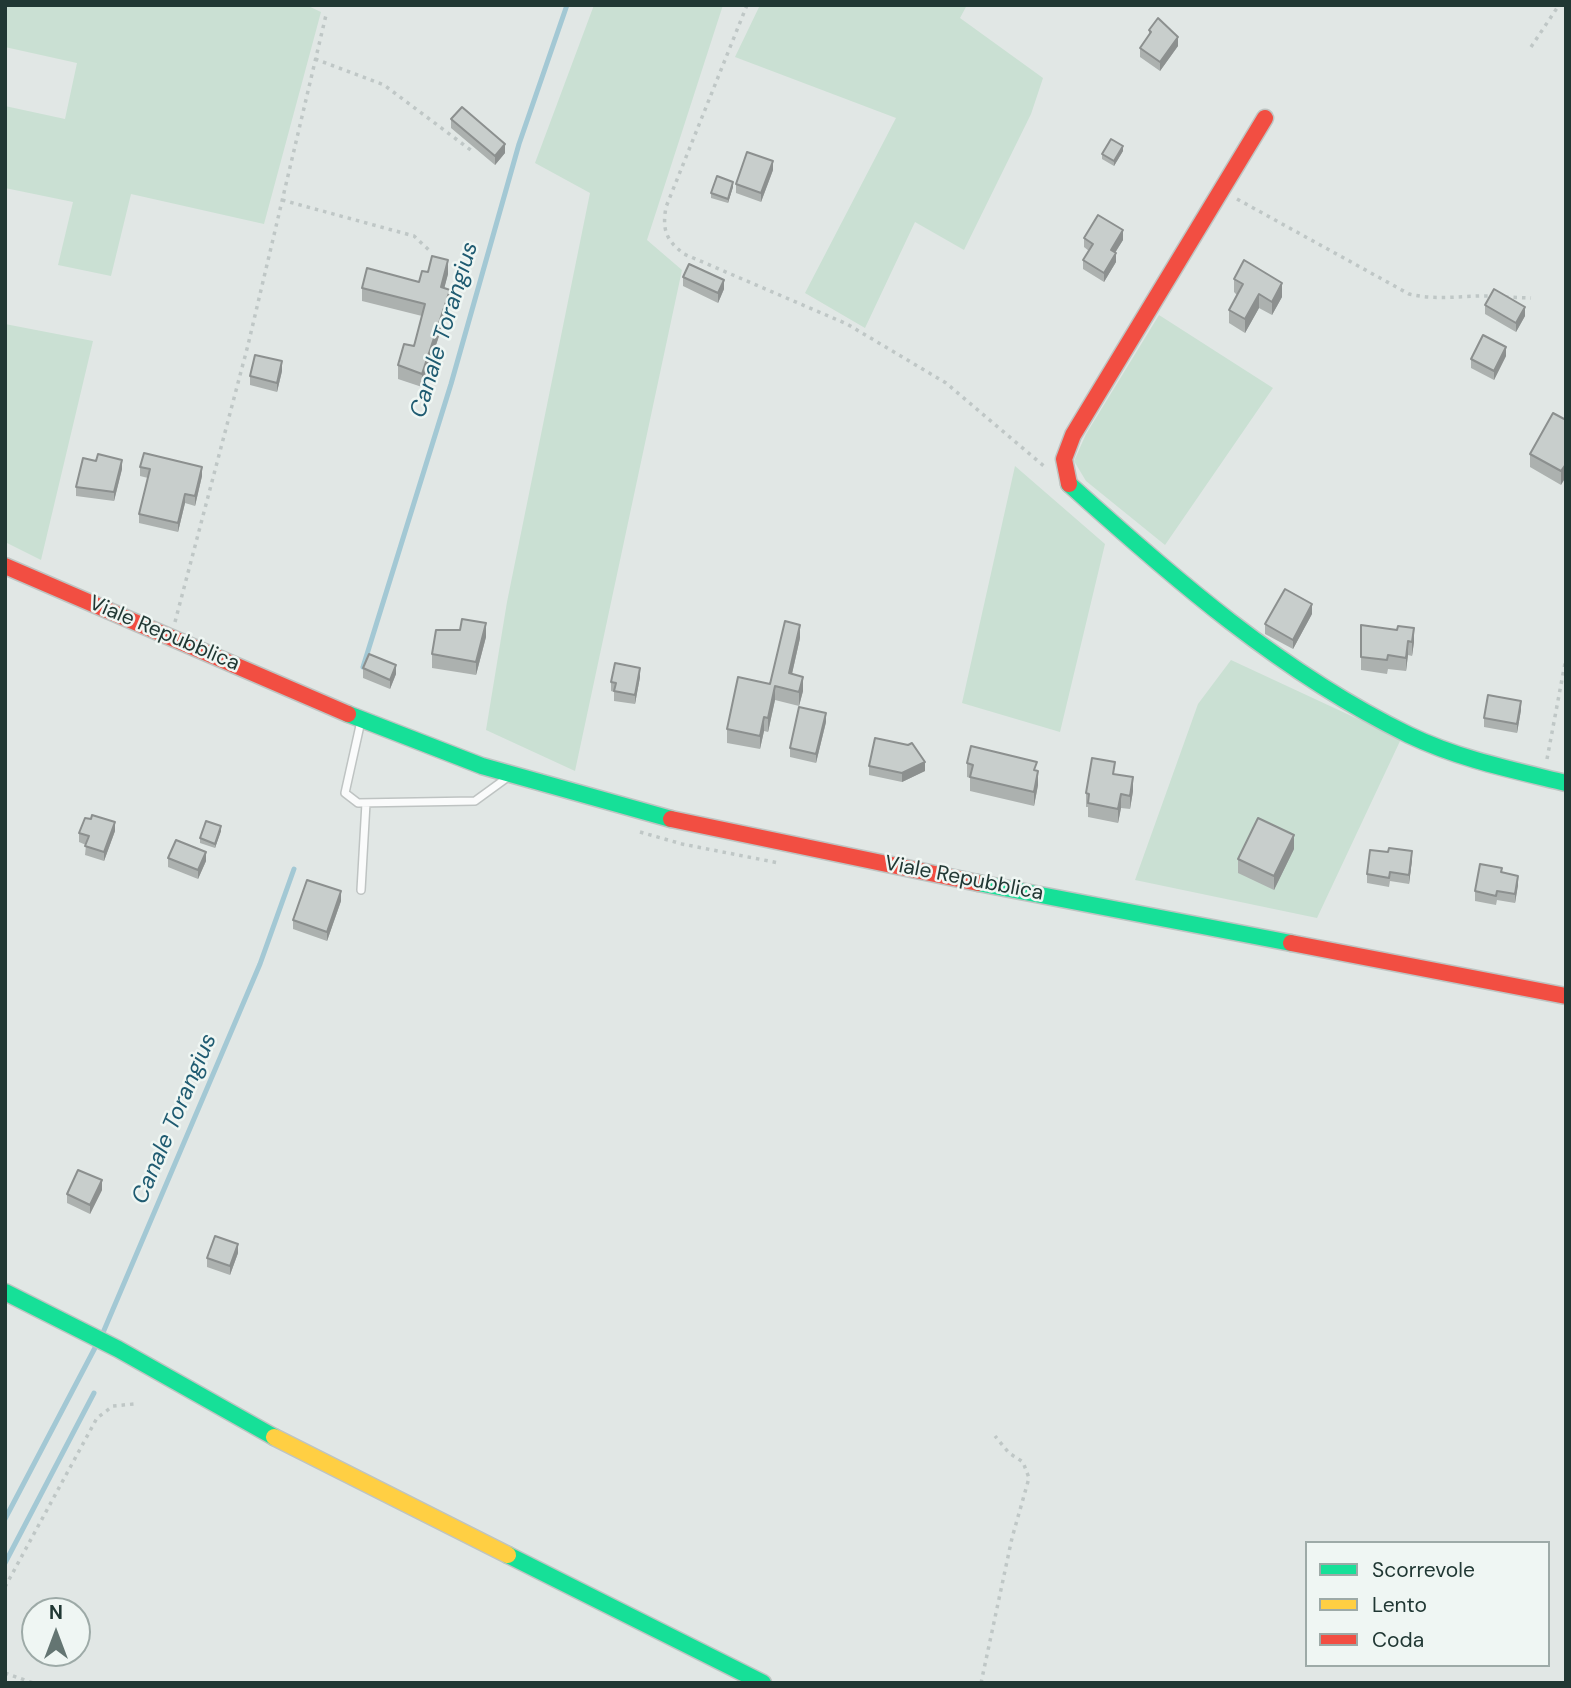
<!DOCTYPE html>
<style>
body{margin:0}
#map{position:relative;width:1571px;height:1688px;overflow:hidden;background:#e1e7e5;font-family:"DM Sans",sans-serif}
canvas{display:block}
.frame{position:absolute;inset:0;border:7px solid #213834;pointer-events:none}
.legend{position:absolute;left:1305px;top:1541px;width:245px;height:126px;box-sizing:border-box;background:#eff6f3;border:2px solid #9daaa7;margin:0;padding:9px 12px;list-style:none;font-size:21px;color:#213834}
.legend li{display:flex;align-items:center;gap:14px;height:35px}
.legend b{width:35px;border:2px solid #9daaa7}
.north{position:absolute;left:21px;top:1597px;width:70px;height:70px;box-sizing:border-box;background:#eff6f3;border:2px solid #9daaa7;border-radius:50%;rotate:0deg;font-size:19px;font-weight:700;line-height:28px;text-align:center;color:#213834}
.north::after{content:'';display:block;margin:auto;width:24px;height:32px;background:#647572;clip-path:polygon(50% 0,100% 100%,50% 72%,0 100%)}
</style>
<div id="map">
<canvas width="1571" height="1688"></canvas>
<div class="frame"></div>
<ul class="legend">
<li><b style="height:9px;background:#16e098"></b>Scorrevole</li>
<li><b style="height:9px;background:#ffcf43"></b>Lento</li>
<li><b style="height:9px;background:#f24e42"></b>Coda</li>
</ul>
<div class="north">N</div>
</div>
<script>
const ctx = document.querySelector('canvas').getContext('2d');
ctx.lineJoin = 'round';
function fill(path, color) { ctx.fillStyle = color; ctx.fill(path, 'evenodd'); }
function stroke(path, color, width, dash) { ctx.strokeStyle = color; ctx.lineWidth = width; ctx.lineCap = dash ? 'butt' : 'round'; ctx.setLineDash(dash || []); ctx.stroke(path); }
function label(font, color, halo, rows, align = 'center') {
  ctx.font = font + ' "DM Sans",sans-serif'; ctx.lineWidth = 5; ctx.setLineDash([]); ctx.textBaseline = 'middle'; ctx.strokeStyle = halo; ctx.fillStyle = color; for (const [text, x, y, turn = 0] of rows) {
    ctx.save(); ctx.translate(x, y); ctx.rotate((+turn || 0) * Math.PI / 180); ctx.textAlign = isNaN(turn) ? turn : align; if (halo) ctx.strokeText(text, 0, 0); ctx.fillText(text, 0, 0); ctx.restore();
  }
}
const green = new Path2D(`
 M5,5h301l15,7 -57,212 -133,-30 -20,82 -53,-11 15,-63 -68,-14v-82l60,13 12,-56 -72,-16z
 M594,5h129l-76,235 35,30 -107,501 -89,-41 21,-128 83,-409 -55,-30z
 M760,5h207l-7,13 83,60 -12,36 -67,136 -49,-28 -50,106 -60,-35 91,-175 -161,-61z
 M1159,315l114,73 -108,157 -79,-64 -12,-20 12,-27z
 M5,324l88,17 -52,219 -36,-18z
 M1015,466l90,78 -45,188 -98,-29z
 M1231,660l170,79 -84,179 -182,-38 63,-176z`);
const stream = new Path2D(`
 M363,667l88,-283 68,-240 48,-139
 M102,1335l158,-371 34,-95
 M5,1519l92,-175
 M5,1563l89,-170`);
const path = new Path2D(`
 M747,5l-81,202c-4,23 0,33 18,47l163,70 99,59 99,84
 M1531,47l28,-42
 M315,59l69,26 88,66
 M1237,199l172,95c28,7 55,1 85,2
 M282,200l132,36 17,16
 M1505,297l26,1
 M175,622l73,-277 78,-330
 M1547,759l19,-101
 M640,832l42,12 97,19
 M5,1587l92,-169 16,-12 21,-2
 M5,1673l28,10
 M981,1683l31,-145 17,-60 -6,-16 -14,-9 -14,-17`);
const lane = new Path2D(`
 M361,721l-16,72 13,10 117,-2 33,-24
 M361,890l5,-87`);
const fast = new Path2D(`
 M1069,484c104,94 213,189 340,251 50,24 104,35 157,48
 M348,714l134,52 189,53
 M978,883l313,60
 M5,1292l113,57 156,88
 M508,1555l255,128`);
const slow = new Path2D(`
 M274,1437l234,118`);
const jam = new Path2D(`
 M1069,484l-5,-25 9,-24 192,-317
 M5,566l343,148
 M671,819l307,64
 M1291,943l275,53`);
const wall = new Path2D(`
 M1149,30l29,16 -18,25 -20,-14v-9l9,-13z
 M451,119l54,34 -10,12 -44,-37z
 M1123,151l-9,15 -12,-7v-5z
 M773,170l-12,32 -25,-9v-9z
 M733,187l-5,16 -17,-5v-5z
 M1084,238l39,2 -8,13 1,9 -12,20 -21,-13v-9l6,-9 -5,-4z
 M428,272l20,2 -4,14 6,15 -28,84 -24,-8v-14l16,-19 8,-30 -60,-15v-13l57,-6z
 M683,277l41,12 -6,14 -35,-17z
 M1234,279l48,18 -10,18 -13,-7 -14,25 -16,-10v-13l8,-15 -3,-3z
 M1485,305l40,11 -9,16 -31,-18z
 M1506,356l-12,24 -23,-12v-9z
 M282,371l-5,21 -27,-7v-9z
 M1566,420l-5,65 -31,-18v-13z
 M96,461l26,8 -8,32 -38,-5v-9z
 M140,467l62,9 -7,30 -10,-3 -7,29 -39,-9v-9l9,-36 -8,-2z
 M1312,614l-19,35 -28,-15v-10z
 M1361,625l53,17 -2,14 -4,-1 -2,16 -18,-2 -1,5 -26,-4z
 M460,630l26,7 -10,38 -44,-7v-14z
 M800,638l-8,36 11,17 -4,15 -24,-6 -7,32 -4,-1 -4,18 -33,-6v-14l43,-45z
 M363,668l33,6 -6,15 -27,-11z
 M640,677l-5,27 -21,-3v-9l-3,-1v-9z
 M1521,710l-4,23 -33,-6v-9z
 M826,722l-10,41 -26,-6v-9z
 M967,763l70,8 1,14 -4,21 -64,-15v-13l-3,-1z
 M869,766l56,5 -23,11 -33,-7z
 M1115,774l18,17 -3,18 -9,-1 -3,15 -30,-6v-10h-2v-14z
 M115,831l-11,30 -19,-6 1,-10 -7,-3v-9z
 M221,831l-6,17 -15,-5v-5z
 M1294,849l-20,41 -36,-17v-14z
 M168,858l38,3 -8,18 -30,-12z
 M1412,860l-3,24 -19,-3 -1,6 -22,-4v-9z
 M1502,873l16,12 -3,18 -18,-3 -1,5 -21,-4v-10z
 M341,901l-14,40 -34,-12v-9z
 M102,1190l-12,24 -23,-11v-9z
 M238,1253l-8,22 -23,-8v-9z`);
const shadedWall = new Path2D(`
 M1178,37v9l-18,25v-9z
 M505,144v9l-10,12v-9z
 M1123,146v5l-9,15v-5z
 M773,161v9l-12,32v-9z
 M733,182v5l-5,16v-4z
 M1123,230v10l-12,19v-9z
 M1116,253v9l-12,20v-9z
 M448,260v14l-7,27v-14z
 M724,280v9l-6,14v-10z
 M1282,283v14l-10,18v-13z
 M450,290v13l-28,84v-13z
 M1259,294v14l-14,25v-14z
 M1525,307v9l-9,16v-9z
 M1506,347v9l-12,24v-9z
 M282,361v10l-5,21v-9z
 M122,460v9l-8,32v-9z
 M1566,464v13l-5,8v-14z
 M202,467v9l-7,30v-10z
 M185,494v9l-7,29v-9z
 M1312,604v10l-19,35v-9z
 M486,623v14l-10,38v-13z
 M800,625v13l-11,49v-14z
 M1414,628v14l-2,14v-14z
 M1408,641v14l-2,16v-13z
 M396,665v9l-6,15v-9z
 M640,668v9l-5,27v-9z
 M803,677v14l-4,15v-14z
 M775,686v14l-7,32v-14z
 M1521,701v9l-4,23v-9z
 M826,713v9l-10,41v-9z
 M764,717v14l-4,18v-13z
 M925,762v9l-23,11v-9z
 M1038,771v14l-4,21v-14z
 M1133,777v14l-3,18v-13z
 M1121,794v14l-3,15v-14z
 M115,822v9l-11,30v-9z
 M221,826v5l-6,17v-4z
 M1294,835v14l-20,41v-14z
 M1412,851v9l-3,24v-9z
 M206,852v9l-8,18v-9z
 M1518,876v9l-3,18v-9z
 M341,891v10l-14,40v-9z
 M102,1180v10l-12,24v-9z
 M238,1244v9l-8,22v-9z`);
const building = new Path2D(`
 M1158,18l20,19 -18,25 -20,-14 11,-16 -2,-2z
 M462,107l43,37 -10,12 -44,-37z
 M1111,139l12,7 -9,15 -12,-7z
 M747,152l26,9 -12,32 -25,-9z
 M717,176l16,6 -5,17 -17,-6z
 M1098,215l25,15 -12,20 5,3 -12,20 -21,-13 10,-16 -9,-6z
 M432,256l16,4 -7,27 9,3 -28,84 -24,-9 6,-21 10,2 11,-42 -63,-16 5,-20 52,14 3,-11 6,1z
 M1244,260l38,23 -10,19 -13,-8 -14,25 -16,-9 14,-26 -9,-5z
 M689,264l35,16 -6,13 -35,-16z
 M1494,289l31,18 -9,16 -31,-18z
 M1483,335l23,12 -12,24 -23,-12z
 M255,355l27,6 -5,22 -27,-7z
 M1553,413l13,7v44l-5,7 -31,-17z
 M144,453l58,14 -7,29 -10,-2 -7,29 -39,-9 11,-45 -10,-2z
 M98,454l24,6 -8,32 -38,-5 7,-29 13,3z
 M1285,589l27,15 -19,36 -28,-16z
 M462,619l24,4 -10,39 -44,-8 4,-24h24z
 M785,621l15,4 -11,48 14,4 -4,15 -24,-6 -7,32 -4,-1 -4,19 -33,-7 11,-52 32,7z
 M1361,625l36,5 1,-4 16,2 -2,14 -4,-1 -2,17 -18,-3 -1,5 -26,-3z
 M369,654l27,11 -6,15 -27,-12z
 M615,663l25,5 -5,27 -21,-4 2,-8 -5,-1z
 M1488,695l33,6 -4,23 -33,-6z
 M799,707l27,6 -10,41 -26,-6z
 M875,738l33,7 4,-2 13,19 -23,11 -33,-7z
 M971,746l66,16 -3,8 4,1 -4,21 -64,-15 3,-12 -6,-2z
 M1092,758l23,4 -2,12 20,3 -3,19 -9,-2 -3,15 -30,-6 1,-9 -3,-1z
 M92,815l23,7 -11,30 -19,-6 4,-10 -10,-3 6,-15 6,1z
 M1258,818l36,17 -20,41 -36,-17z
 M206,821l15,5 -6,18 -15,-6z
 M176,840l30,12 -8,18 -30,-12z
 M1389,848l23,3 -3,24 -19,-3 -1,6 -22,-4 3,-24 18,2z
 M1480,864l22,4 -1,4 17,4 -3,18 -18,-3 -1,5 -21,-5z
 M307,880l34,11 -14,41 -34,-12z
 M78,1170l24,10 -12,25 -23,-11z
 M215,1236l23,8 -8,22 -23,-8z`);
const streetNames = [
 ["Viale Repubblica",164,634,23],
 ["Viale Repubblica",964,879,11]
];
const waterNames = [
 ["Canale Torangius",445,330,-73],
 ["Canale Torangius",175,1119,-67]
];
fill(green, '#cae0d3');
stroke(stream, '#a3c8d4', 5);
stroke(lane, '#bec3c2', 10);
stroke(fast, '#bec4c2', 19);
stroke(slow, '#bec4c2', 19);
stroke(jam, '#bec4c2', 19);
stroke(path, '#bfc7c6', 3.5, [3.5, 5]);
stroke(lane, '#fafbfb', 7);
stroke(fast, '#16e098', 16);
stroke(slow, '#ffcf43', 16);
stroke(jam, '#f24e42', 16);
fill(wall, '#acb1af');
fill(shadedWall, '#8c908f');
fill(building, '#c8cecc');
stroke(building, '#8c908f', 2);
label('21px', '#213834', '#eff6f3', streetNames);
label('italic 23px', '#1f5b71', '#eff6f3', waterNames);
</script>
